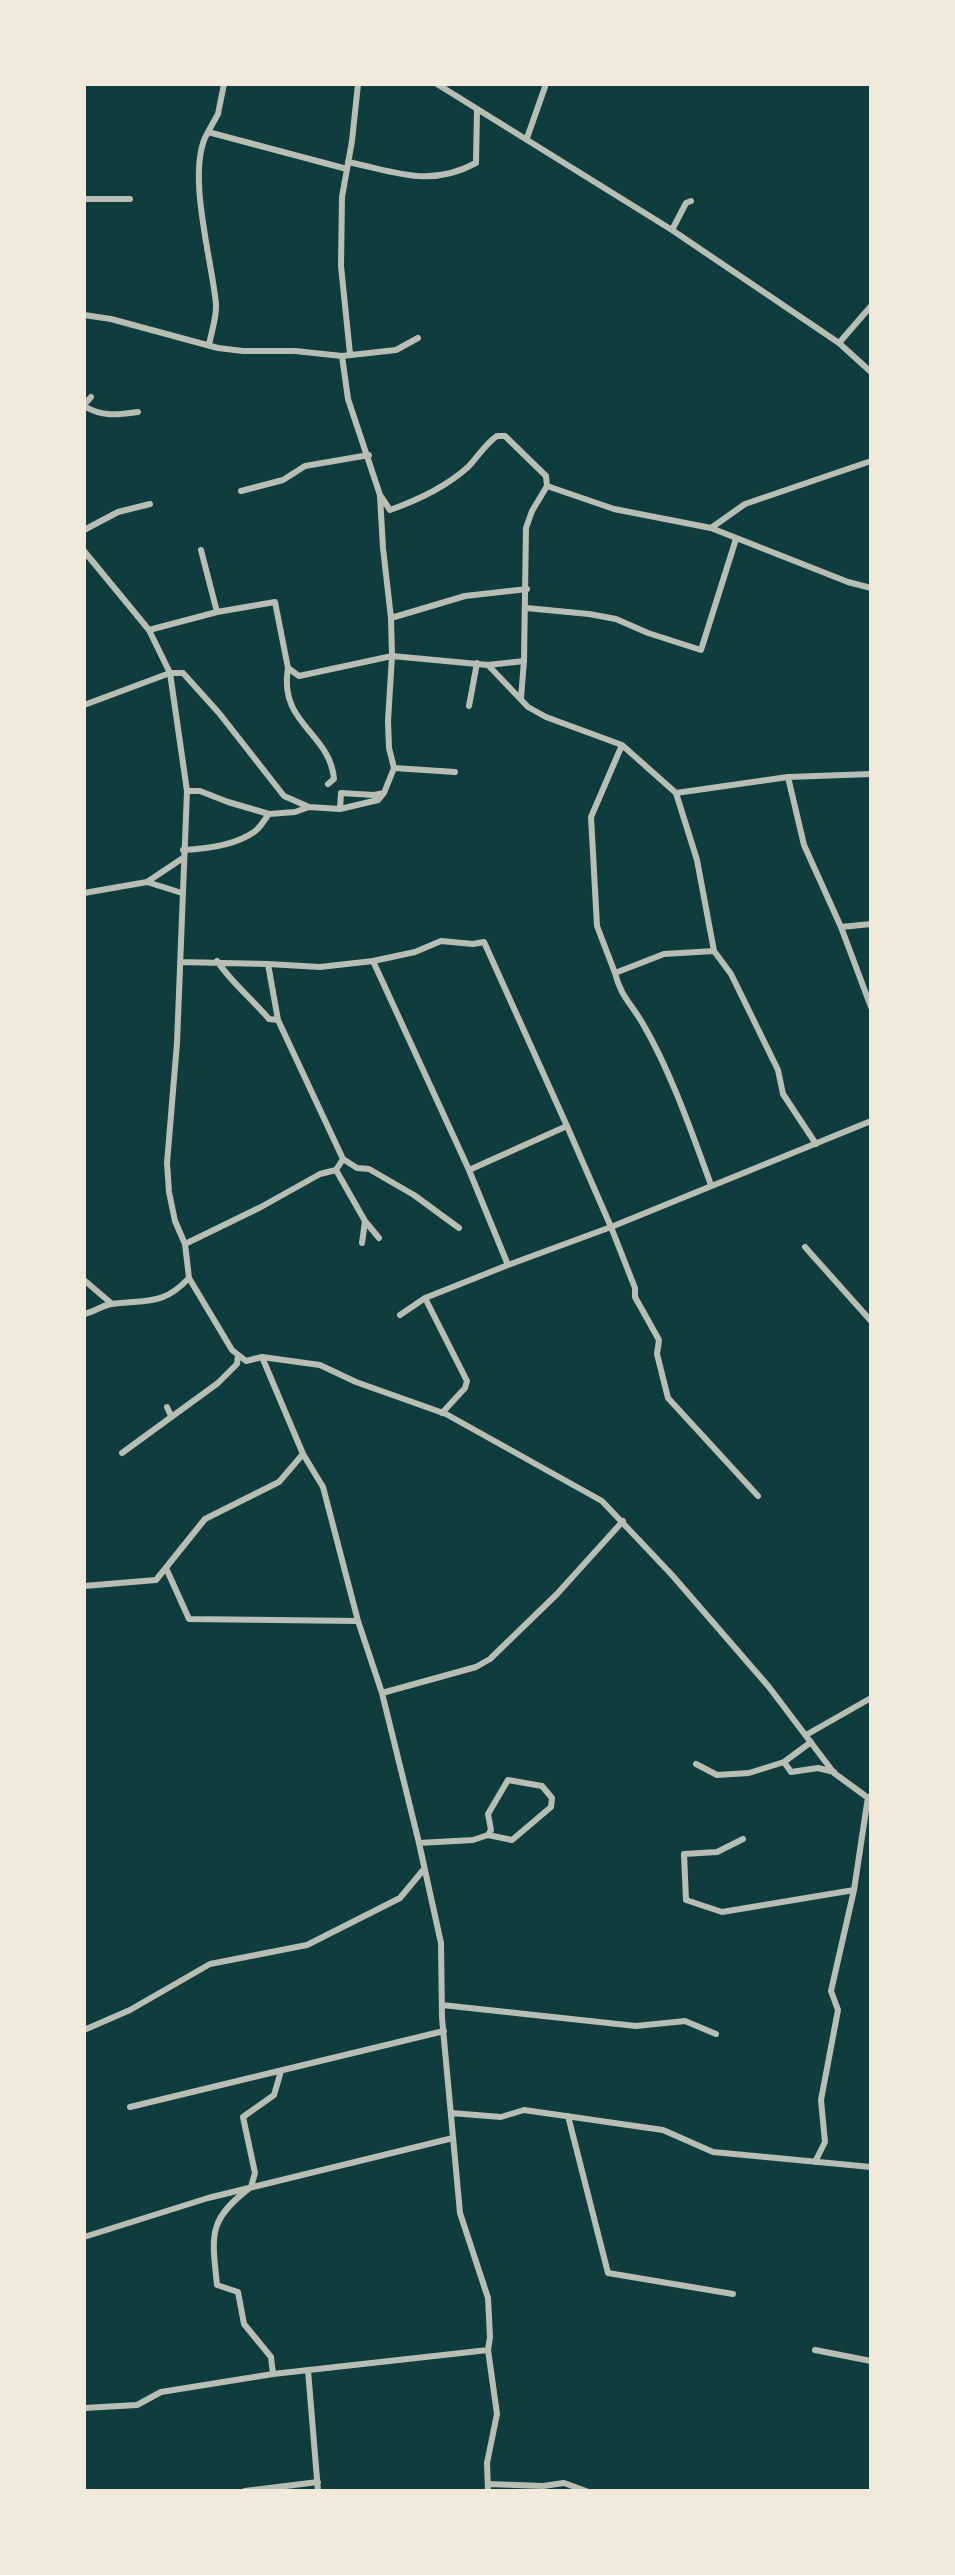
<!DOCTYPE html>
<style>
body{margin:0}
#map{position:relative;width:955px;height:2575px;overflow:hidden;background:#0f3d3e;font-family:"Open Sans",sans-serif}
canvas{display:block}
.frame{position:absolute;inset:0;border:86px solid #f1e9da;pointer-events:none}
</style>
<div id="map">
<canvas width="955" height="2575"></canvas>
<div class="frame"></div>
</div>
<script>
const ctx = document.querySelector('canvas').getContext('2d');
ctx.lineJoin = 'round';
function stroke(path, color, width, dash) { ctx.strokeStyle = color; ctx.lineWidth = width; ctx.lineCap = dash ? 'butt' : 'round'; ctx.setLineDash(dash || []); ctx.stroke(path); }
const minor = new Path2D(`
 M224,84l-6,30 -10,18 139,37
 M437,84l235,146 167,113 32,29
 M208,132c-23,37 4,128 8,172 1,13 -5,29 -7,41
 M527,138l19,-54
 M348,162c49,10 81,26 128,1l1,-53
 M84,199h46
 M672,230l14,-27 5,-2
 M84,315l27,4 107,29 25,3h52l47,5 54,-6 22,-12
 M839,343l32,-37
 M350,354l-9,-88 1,-69 10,-56 6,-57
 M84,405l7,-8
 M84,406c18,11 33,9 54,6
 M547,486l67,23 97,19 137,54 23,6
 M241,491l42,-11 22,-14 64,-11
 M380,496l3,52 8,70
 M711,528l34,-24 126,-43
 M84,530l34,-18 32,-8
 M201,550l16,62
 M84,551l65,79 21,43 17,118 -10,252 -10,120 2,29 6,29 10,23 4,34 43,72 14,11 16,-4 41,97 20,33 35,134 24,72 37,150 22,100 1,75 18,195 28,85 2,39 -2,13 9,64 -10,49 1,28
 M526,608l63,6 27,5 32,14 53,17 35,-111
 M149,630l68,-18 58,-10 13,66 11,8 93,-20 -1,-38 74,-22 62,-7
 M488,665l40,42 18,10 76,28 54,48 21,67 17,91 -50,3 -49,19 -18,-47 -6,-109 31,-72
 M288,668c-10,56 42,64 46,111l-6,5
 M521,698l3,-37
 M84,705l86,-32h13l36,40 65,83 25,11 31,2 1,-16 33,2 10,-2 10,-25 -5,-20 -1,-27 4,-65 96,9 36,-4 2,-133 6,-17 15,-25 -1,-10 -41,-40h-8c-12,8 -19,21 -29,31 -22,20 -50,33 -78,43l-10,-15 -32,-96 -6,-43
 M469,706l8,-43
 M394,768l61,4
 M788,777l16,68 37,82 30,-3
 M187,791h13l28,11 41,12 26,-2 14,-5
 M676,793l112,-16 83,-3
 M340,809l38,-9 5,-6
 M183,850c23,-1 51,-4 71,-18 7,-5 10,-12 15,-18
 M147,882l36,-24
 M84,893l63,-11 35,11
 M841,927l30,80
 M714,951l17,23 47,96 5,24 33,50
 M373,961l96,209 39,95 103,-38 -44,-101 -98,44
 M180,962l88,2 10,56 -9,-1c-17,-20 -37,-36 -52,-58
 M268,964l52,3 53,-6 42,-9 26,-11 32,3 11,-2 83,184
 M615,973c6,24 16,30 28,51 28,48 49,109 68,161
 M343,1159l14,9 12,1 45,26 45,33
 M336,1170l29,51 -3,22
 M365,1221l14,17
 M185,1244l76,-37 59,-33 16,-4 7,-11 -65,-139
 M805,1247l66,74
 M84,1280l28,24
 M425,1298l42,83 -2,7 -23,25
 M84,1314c10,-2 17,-8 27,-10 34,-5 51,3 78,-26
 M400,1315l25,-17 83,-33
 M262,1357l58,8 36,17 90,32 156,87 70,74 97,112 65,86 37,27
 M167,1407l4,9
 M122,1453l96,-70 19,-19 1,-9
 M758,1496l-90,-98 -11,-44 2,-14 -24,-43v-9l-24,-61 260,-106
 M166,1568l23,51 169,2
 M84,1586l72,-6 49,-61 74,-37 24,-28
 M382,1693l94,-26 14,-8 67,-65 66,-73
 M806,1735l65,-37
 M811,1742l-27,20 7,10 27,-4 16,4
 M696,1764l21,11 32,-2 35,-11
 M743,1839l-26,13 -33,2 2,46 36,12 132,-22
 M419,1843l54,-3 15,-5 3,-5 -3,-16 20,-34 34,6 10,12 -1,9 -39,33 -24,-5
 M442,2005l194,21 49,-5 31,13
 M84,2030l46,-20 80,-46 97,-19 93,-47 24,-29
 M130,2107l314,-76
 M451,2113l50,4 23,-7 139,20 50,22 158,15
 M568,2116l40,157 125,21
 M815,2162l10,-20 -4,-42 17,-90 -7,-19 23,-101 14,-93
 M84,2237l124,-39 245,-60
 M815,2350l56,11
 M308,2370l10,121
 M273,2374l-2,-17 -27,-33 -6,-32 -21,-7c-5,-50 -10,-65 34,-98l4,-14 -12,-56 31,-22 7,-24
 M84,2408l53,-3 24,-13 112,-18 215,-24
 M488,2484l55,2 21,-3 22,8
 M245,2491l73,-9`);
stroke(minor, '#b8beb3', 6);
</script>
